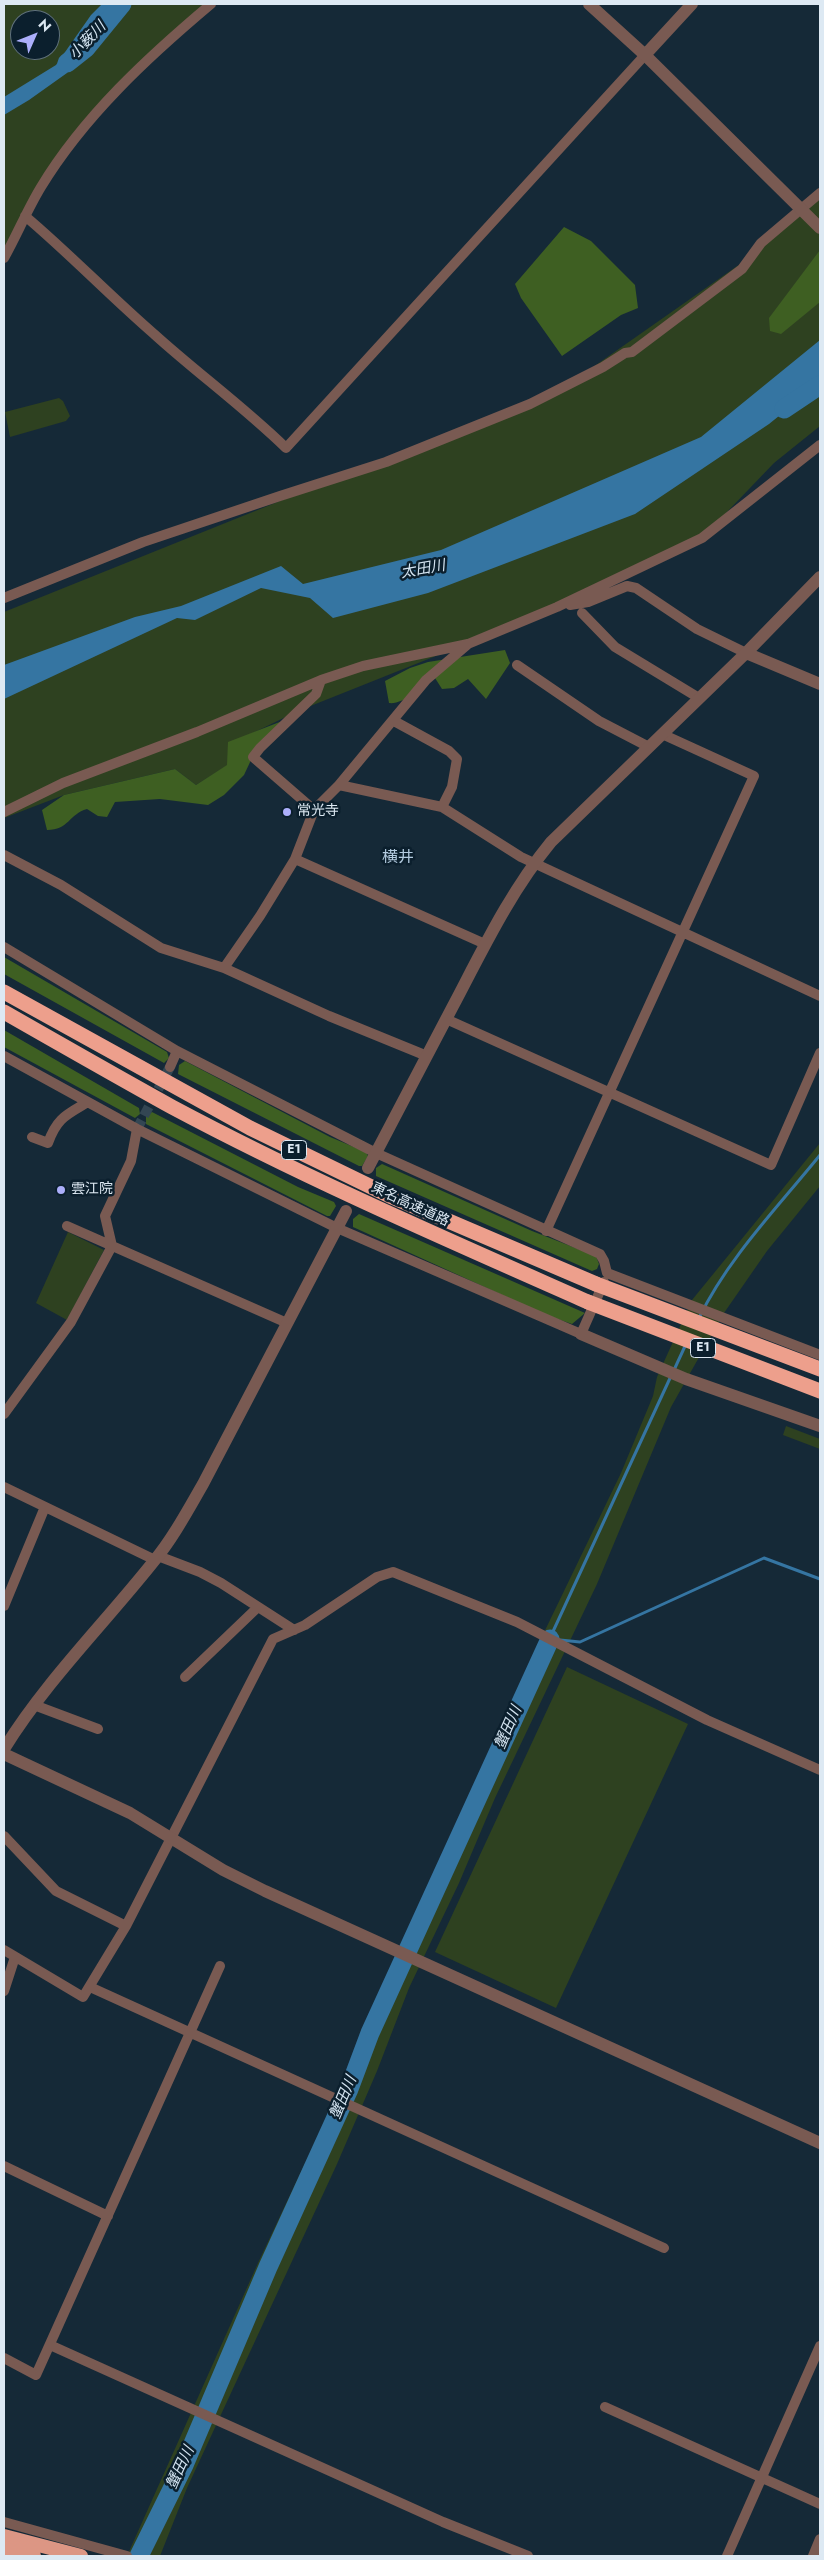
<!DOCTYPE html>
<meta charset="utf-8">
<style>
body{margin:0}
#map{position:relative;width:824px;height:2560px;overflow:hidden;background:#152937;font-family:Jost,sans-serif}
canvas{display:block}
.frame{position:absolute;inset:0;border:5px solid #dde9f3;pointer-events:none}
.north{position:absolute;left:10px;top:10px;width:50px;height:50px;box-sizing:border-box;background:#0b1f2d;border:1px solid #5f707c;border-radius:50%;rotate:46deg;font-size:14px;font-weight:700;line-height:20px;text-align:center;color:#dde9f3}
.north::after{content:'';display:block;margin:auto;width:18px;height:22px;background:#acaffb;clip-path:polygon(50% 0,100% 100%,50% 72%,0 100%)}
</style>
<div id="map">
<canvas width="824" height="2560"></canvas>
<div class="frame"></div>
<div class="north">N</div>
</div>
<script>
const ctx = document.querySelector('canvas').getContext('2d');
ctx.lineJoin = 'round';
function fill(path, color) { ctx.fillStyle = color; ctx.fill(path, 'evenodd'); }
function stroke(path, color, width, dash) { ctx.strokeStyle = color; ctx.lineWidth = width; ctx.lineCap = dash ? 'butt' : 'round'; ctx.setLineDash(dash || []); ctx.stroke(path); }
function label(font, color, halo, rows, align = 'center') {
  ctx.font = font + ' Jost,"Noto Sans JP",sans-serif'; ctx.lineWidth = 5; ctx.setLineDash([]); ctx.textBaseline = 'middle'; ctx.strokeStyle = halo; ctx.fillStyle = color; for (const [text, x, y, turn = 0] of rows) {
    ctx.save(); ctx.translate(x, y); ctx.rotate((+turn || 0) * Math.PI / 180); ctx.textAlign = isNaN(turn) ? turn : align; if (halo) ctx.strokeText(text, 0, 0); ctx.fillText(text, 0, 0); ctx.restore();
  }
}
const green = new Path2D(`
 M4,4h208l-149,144 -59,109zM20,20h30v30h-30z
 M820,191v235l-46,37 -72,75 -201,92 -203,81 -70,34v20l-32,20 -21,-16 -111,26 -60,23v-206l562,-226 194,-136z
 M59,398l4,3 7,15 -4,5 -56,16 -5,-25z
 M820,1143v43l-53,65 -43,62 -53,94 -74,177 -102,214 -36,85 -50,105 -32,83 -40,93 -150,324 -27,68h-33l131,-293 88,-187 190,-427 85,-176 32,-77 4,-19 35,-77z
 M68,1232l36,18 -37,70 -31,-17z
 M786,1426l34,13v10l-37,-14z
 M567,1667l121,57 -132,284 -121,-56z`);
const forest = new Path2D(`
 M564,227l27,14 44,44 3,23 -17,7 -59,41 -41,-58 -6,-14z
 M820,250v52l-39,32 -11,-3 -1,-13z
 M505,650l5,13 -24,36 -18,-20 -14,9 -12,1 -7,-11c-11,9 -33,27 -46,25l-4,-22 25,-13 18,-6z
 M290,718l-31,25 -15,32 -20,20 -16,10 -48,-6 -45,3 -8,15 -9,-1 -11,-7c-18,5 -18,21 -40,21l-5,-20 22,-15 111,-26 21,16 31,-20 1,-23z
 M4,957l163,95 2,6 -5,5 -160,-89z
 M4,1030l135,78 1,6 -5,4 -131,-71z
 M185,1061l145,76 36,15 2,4 -6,10h-3l-181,-92 1,-9z
 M152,1112l146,75 36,15 2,4 -6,10h-3l-181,-92v-8z
 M382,1164l150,67 64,25 3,8 -2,5 -5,2 -216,-95v-8z
 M359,1214l226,99 -13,11 -26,-9 -193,-88v-8z`);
const water = new Path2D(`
 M102,4h19l-54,69 -38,27 -25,15v-18l52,-32 35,-50z
 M820,340v43l-51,41 -134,90 -207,79 -95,25 -23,-20 -49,-10 -66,32 -18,-2 -173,81v-34l131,-48 46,-11 100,-40 22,18 138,-34 260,-113z`);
const stream = new Path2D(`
 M699,1318c29,-60 79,-111 121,-163
 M674,1370l12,-26
 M550,1638l121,-262
 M560,1640l20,2 184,-84 56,21`);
const river = new Path2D(`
 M67,63l19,-15 36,-44
 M784,409l36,-24
 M139,2556l45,-91 84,-198 81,-178 21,-56 180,-394`);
const minorTunnel = new Path2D(`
 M137,1129l33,-62`);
const minor = new Path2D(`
 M25,216c45,38 85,80 129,118 43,39 90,73 132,114l359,-393
 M4,258c13,-23 23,-48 37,-71 43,-71 107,-130 170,-183
 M4,598l139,-56 137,-46 106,-34 144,-58 73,-37 22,-14 7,-1 110,-83 19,-26 59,-50
 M570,605l18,-3 39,-16 9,2 61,41 49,24
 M582,613l33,34 84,51
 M517,665l82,56 50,26
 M394,721l55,30 8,8 -5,28 -10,20
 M339,785l103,22 79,50 299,139
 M314,810l-61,-53 7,-9 56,-54 5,-14
 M4,812l59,-29 134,-51 124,-52 42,-14 105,-22 89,-37 145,-69 118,-93
 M4,855l57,30 100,63 63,20
 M295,859l190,85
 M4,947l173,104 199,102 224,101 4,7 3,12 213,82
 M446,1019l325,146 49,-112
 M4,1056l133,73 200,99 244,106 23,-52
 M427,1056l-98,-40 -105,-48 36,-52 35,-57 19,-49 25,-25 87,-105 41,-35
 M170,1067l7,-16
 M32,1137l16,6c9,-25 18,-28 40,-41
 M67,1226l220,97
 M546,1231l208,-455 -92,-42
 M4,1414l67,-92 41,-76 -7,-30 26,-55 6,-32
 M4,1487l151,73
 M158,1556l42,16 21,11 73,47
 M4,1606l41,-99
 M185,1677l72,-69
 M34,1705l64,24
 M4,1836l52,55 70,35
 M4,1950l79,47 43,-71 147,-287 32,-14 72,-48 16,-5 124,50 190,98 113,50
 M90,1987l574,261
 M4,1991l11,-34
 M4,2166l104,50
 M50,2345l393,177 85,34
 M4,2358l32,17 184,-409
 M605,2407l215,97
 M4,2522l123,34
 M727,2556l93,-210
 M813,2556l7,-17`);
const tertiary = new Path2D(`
 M589,4l56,51 175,173
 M645,55l47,-51
 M746,653l74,31
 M368,1168c28,-54 57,-108 85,-162 30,-57 57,-114 98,-164l195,-189 74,-76
 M581,1334l105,45 134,47
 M4,1749c42,-68 100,-125 150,-188 19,-23 34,-51 49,-77l143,-273
 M4,1754l126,59 93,57 42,21 555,252`);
const trunk = new Path2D(`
 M4,2536l77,20
 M4,2549l30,7`);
const motorway = new Path2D(`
 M4,992l246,136 140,68 206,88
 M4,1012c56,32 112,64 168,95 135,72 276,133 416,195`);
const motorwayBridge = new Path2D(`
 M596,1284l224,85
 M588,1302l232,89`);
const markers = [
 [287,812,5,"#acaffb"],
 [61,1190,5,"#acaffb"]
];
const shields = [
 [294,1150,25],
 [703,1348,25]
];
const shieldNames = [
 ["E1",294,1150],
 ["E1",703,1348]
];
const poiNames = [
 ["常光寺",297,812],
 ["雲江院",71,1190]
];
const streetNames = [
 ["東名高速道路",410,1205,25]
];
const waterNames = [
 ["小薮川",88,41,-46],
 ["太田川",423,570,-10],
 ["蟹田川",509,1728,-66],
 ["蟹田川",344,2098,-67],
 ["蟹田川",181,2468,-65]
];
const quarterNames = [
 ["横井",398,858]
];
fill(green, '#2e4120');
fill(forest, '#3e5f22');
fill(water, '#3575a2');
stroke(stream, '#3575a2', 3);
stroke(river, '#3575a2', 19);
stroke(minorTunnel, '#334653', 10, [10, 5]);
stroke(minor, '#795a52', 10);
stroke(tertiary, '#795a52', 12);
stroke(trunk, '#dc9684', 14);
stroke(motorway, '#ed9f8c', 15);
stroke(motorwayBridge, '#ed9f8c', 15);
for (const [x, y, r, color] of markers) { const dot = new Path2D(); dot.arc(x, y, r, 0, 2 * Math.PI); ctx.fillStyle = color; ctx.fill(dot); stroke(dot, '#0b1f2d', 2); }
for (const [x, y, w] of shields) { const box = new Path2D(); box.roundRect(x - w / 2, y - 9.5, w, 19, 4); ctx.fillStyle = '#0b1f2d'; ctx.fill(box); stroke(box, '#dde9f3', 1); }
label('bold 12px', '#dde9f3', null, shieldNames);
label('14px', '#dde9f3', '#0b1f2d', poiNames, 'left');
label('14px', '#dde9f3', '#0b1f2d', streetNames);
label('italic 15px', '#d4e4f1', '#0b1f2d', waterNames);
label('16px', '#b2cade', '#0b1f2d', quarterNames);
</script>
